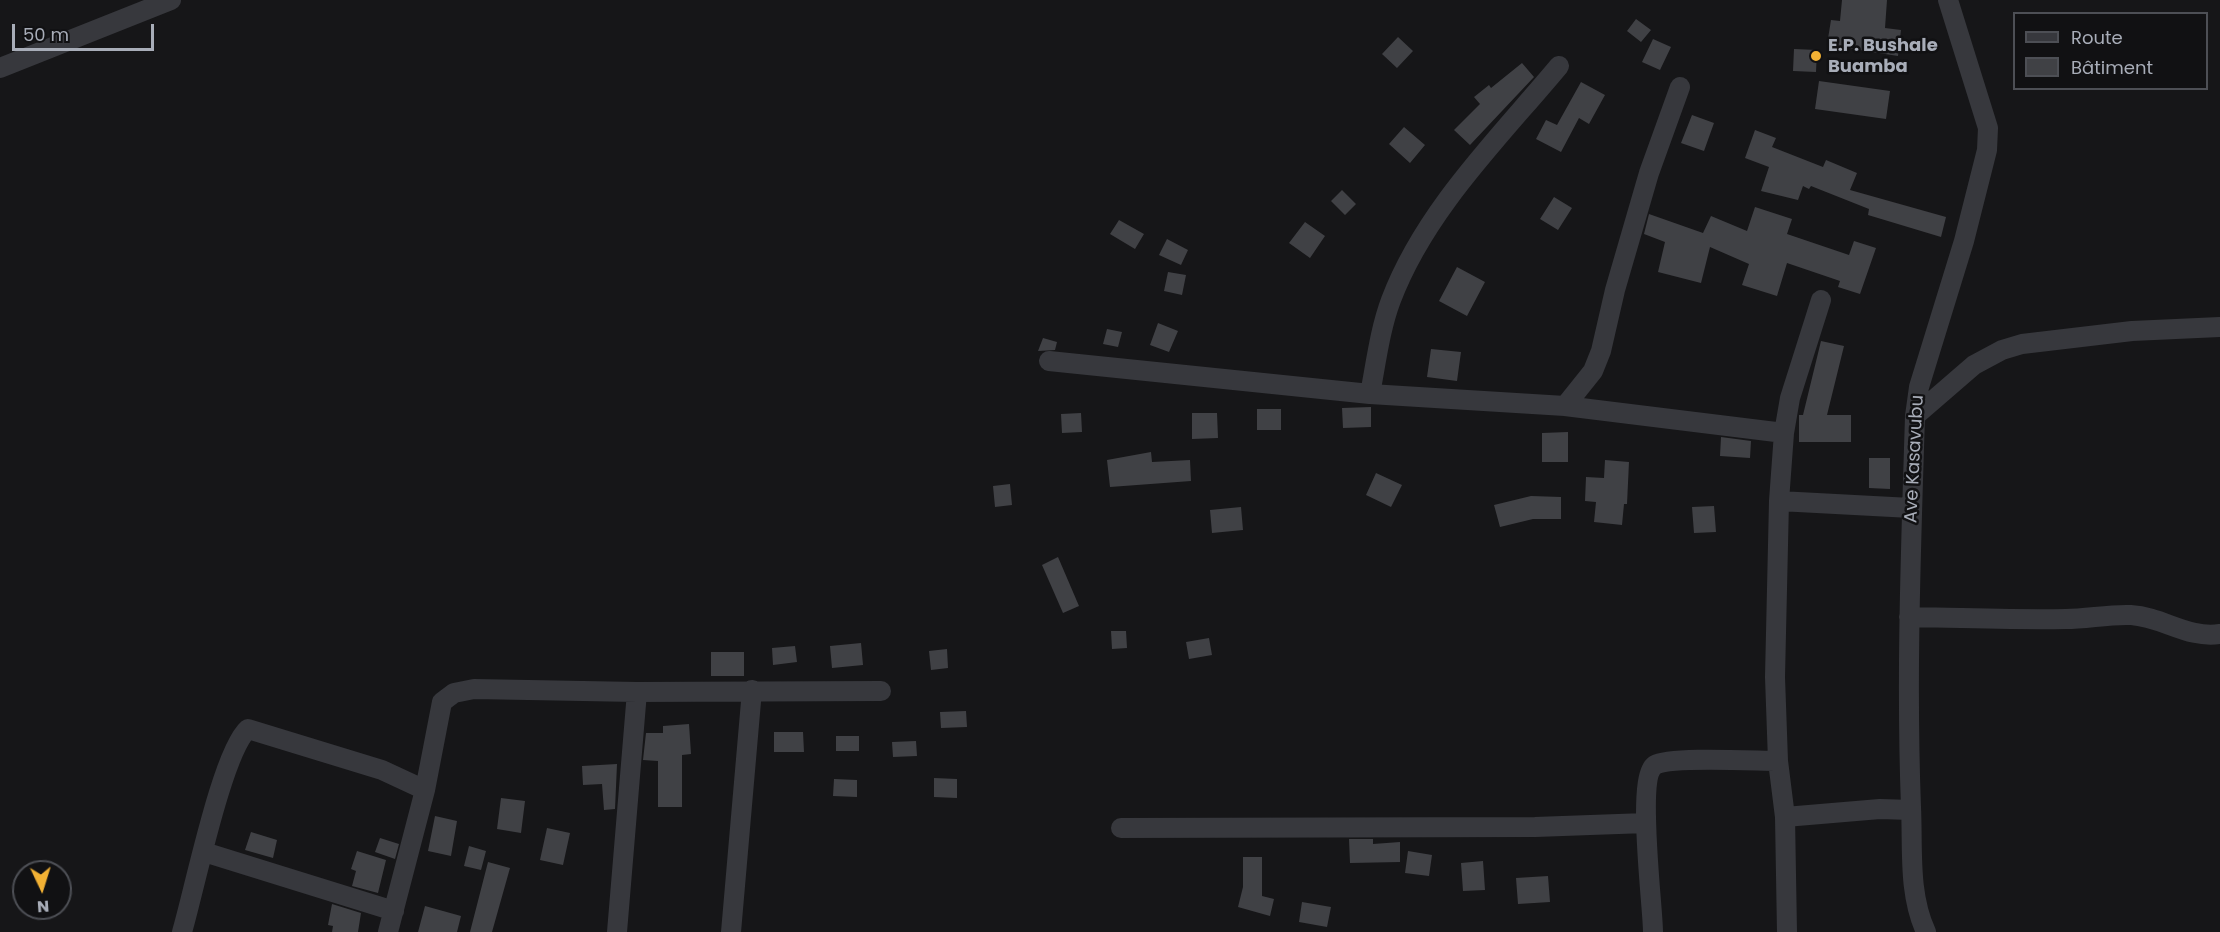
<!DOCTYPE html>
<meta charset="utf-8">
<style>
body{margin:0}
#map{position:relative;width:2220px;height:932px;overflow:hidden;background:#161618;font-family:Poppins,sans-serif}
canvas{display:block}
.legend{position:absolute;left:2013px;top:12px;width:195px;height:78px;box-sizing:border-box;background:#111113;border:2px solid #4d4f55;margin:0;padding:8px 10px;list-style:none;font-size:18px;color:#a8adb8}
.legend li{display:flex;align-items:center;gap:12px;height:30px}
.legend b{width:30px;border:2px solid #4d4f55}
.north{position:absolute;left:12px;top:860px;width:60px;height:60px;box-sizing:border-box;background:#111113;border:2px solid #4d4f55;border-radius:50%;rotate:176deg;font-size:16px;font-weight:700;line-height:24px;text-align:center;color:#a8adb8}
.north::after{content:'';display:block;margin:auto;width:21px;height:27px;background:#f2b134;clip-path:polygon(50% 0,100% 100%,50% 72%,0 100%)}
.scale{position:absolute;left:12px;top:24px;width:142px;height:27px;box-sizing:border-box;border:3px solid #a8adb8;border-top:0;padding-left:8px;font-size:18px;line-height:21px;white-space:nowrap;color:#a8adb8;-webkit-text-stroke:4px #111113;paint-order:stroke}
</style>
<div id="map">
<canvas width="2220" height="932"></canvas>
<ul class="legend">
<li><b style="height:8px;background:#37383d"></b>Route</li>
<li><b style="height:16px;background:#404145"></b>Bâtiment</li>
</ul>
<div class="north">N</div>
<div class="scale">50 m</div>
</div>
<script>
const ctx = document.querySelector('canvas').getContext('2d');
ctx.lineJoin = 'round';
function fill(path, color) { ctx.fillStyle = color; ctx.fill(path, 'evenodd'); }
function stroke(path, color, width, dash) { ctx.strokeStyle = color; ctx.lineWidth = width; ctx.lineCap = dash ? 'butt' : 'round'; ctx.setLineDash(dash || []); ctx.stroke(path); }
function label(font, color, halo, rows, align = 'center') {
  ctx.font = font + ' Poppins,sans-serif'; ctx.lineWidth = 5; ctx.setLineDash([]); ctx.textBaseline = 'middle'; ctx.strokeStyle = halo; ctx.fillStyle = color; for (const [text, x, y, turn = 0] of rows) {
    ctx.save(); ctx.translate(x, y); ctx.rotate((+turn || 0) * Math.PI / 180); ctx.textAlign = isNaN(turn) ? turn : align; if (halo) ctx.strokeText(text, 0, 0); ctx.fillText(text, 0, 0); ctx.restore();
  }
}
const building = new Path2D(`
 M1842,0h45l-2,28 16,2 -3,26 -71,-11 4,-25 9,1z
 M1636,19l15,11 -10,12 -14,-11z
 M1398,37l15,14 -16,17 -15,-14z
 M1653,39l18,8 -11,23 -18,-8z
 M1794,49l23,1 -1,22 -23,-1z
 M1522,63l12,14 -64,68 -16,-15 26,-26 -6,-7 15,-12 2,3z
 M1819,81l71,10 -4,28 -71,-10z
 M1581,82l24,13 -16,29 -10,-6 -18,34 -25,-13 10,-19 11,5z
 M1692,115l22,8 -10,28 -23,-8z
 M1404,127l21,18 -15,18 -21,-19z
 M1755,130l21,8 -4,9 51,20 3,-7 31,13 -7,17 96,27 -5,20 -73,-22 1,-6 -58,-23 -2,3 -6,-3 -5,14 -37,-9 8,-24 -24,-9z
 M1342,190l14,14 -11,11 -14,-14z
 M1554,197l18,11 -14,22 -18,-11z
 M1755,207l37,12 -5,15 62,21 5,-14 22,7 -16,46 -22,-7 2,-6 -53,-18 -10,33 -35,-11 7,-21 -39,-17 -9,36 -43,-11 7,-30 -21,-8 5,-20 54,19 8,-17 36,15z
 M1119,220l25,14 -9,15 -25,-15z
 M1305,222l20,14 -15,22 -21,-15z
 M1167,239l21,11 -7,15 -22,-10z
 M1457,267l28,15 -18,34 -28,-15z
 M1168,272l18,3 -4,20 -18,-4z
 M1158,323l20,8 -9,21 -19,-7z
 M1107,329l15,3 -4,15 -15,-3z
 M1043,338l14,4 -2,8 -17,1z
 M1821,341l23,5 -17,69h24v27h-52v-27h4z
 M1431,349l30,3 -4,29 -30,-4z
 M1371,407v20l-28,1 -1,-20z
 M1257,409h24v21h-24z
 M1081,413l1,19 -20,1 -1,-19z
 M1192,413h25l1,25 -26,1z
 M1568,432v30h-26v-29z
 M1721,437l30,4 -1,17 -30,-2z
 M1151,452l1,10 38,-2 1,21 -81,6 -3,-27z
 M1869,458h21v31l-21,-1z
 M1605,460l24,2 -2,42h-3l-2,21 -28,-3 2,-20 -11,-1 1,-24 18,1z
 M1376,473l26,12 -11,22 -25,-12z
 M1010,484l2,21 -17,2 -2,-21z
 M1531,496l30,1v22h-28l-33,8 -6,-22z
 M1714,506l2,26 -22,1 -2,-26z
 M1241,507l2,23 -31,3 -2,-23z
 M1058,557l21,49 -16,7 -21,-48z
 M1111,631h15l1,17 -15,1z
 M1209,638l3,17 -23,4 -3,-17z
 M861,643l2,22 -31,3 -2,-22z
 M795,646l2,16 -24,3 -1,-17z
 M947,649l1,19 -17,2 -2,-19z
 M711,652h33v24h-33z
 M966,711l1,16 -26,1 -1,-16z
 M689,724l2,30 -9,1v52h-24v-46l-15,-1 3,-27h17v-7z
 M774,732h29l1,20h-30z
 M836,736h23v15h-23z
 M916,741l1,15 -24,1 -1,-15z
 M617,764l-2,45 -11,1 -2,-26 -19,1 -1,-19z
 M934,778l23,1v19l-23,-1z
 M834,779l23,1v17l-24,-1z
 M501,798l24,3 -4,32 -24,-4z
 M435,816l22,5 -6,35 -23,-5z
 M547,828l23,5 -7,32 -23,-5z
 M251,832l26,8 -4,18 -28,-8z
 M380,838l19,6 -4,15 -20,-7z
 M1349,839h24v5l27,-2v20l-50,1z
 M469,846l17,5 -5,19 -17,-4z
 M357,851l29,9 -8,33 -26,-7 4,-15 -5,-2z
 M1408,851l24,4 -3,21 -24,-3z
 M1243,857h19v39l12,3 -4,17 -32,-9 5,-20z
 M1483,861l2,29 -22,1 -2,-28z
 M488,862l22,6 -18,64h-22z
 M1548,876l2,26 -32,2 -2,-26z
 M1302,902l29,5 -4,20 -28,-5z
 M332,904l29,9 -3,19h-26l1,-6 -5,-1z
 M425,906l36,10 -4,16h-39z`);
const minor = new Path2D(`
 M0,68l171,-68
 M1049,361l321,33 195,12 219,27
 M1370,394c6,-31 10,-65 21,-94 34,-90 108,-162 168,-234
 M1565,406l28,-35 8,-20 14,-61 34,-117 31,-86
 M1915,416l59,-51 28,-15 20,-6 110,-13 88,-4
 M1779,501l132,7
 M1909,617c52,1 105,3 157,2 21,0 43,-5 65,-4 32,2 57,24 89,19
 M1785,817l95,-8 31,1
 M1121,828l414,-1 111,-4
 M204,852l190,59
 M182,932c12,-40 40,-180 66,-203l134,41 43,20
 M388,932l37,-142 17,-88 12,-9 20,-4 163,3 244,-1
 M617,932l20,-240
 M731,932l21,-242
 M1653,932c0,-26 -17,-154 2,-167 15,-9 101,-4 123,-4
 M1787,932l-2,-115 -7,-56 -3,-84 4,-176 5,-68 6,-35 31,-98
 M1926,932c-18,-39 -13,-83 -15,-125 -5,-131 0,-260 4,-391l4,-29 45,-146 23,-91 1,-22 -40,-128`);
const markers = [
 [1816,56,6,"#f2b134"]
];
const poiNames = [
 ["E.P. Bushale",1828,46],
 ["Buamba",1828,67]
];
const streetNames = [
 ["Ave Kasavubu",1915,459,-87]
];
fill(building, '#404145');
stroke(minor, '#37383d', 20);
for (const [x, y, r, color] of markers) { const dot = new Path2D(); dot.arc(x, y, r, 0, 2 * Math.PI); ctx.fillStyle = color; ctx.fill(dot); stroke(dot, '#111113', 2); }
label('bold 18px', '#a8adb8', '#111113', poiNames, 'left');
label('18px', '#a8adb8', '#111113', streetNames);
</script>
